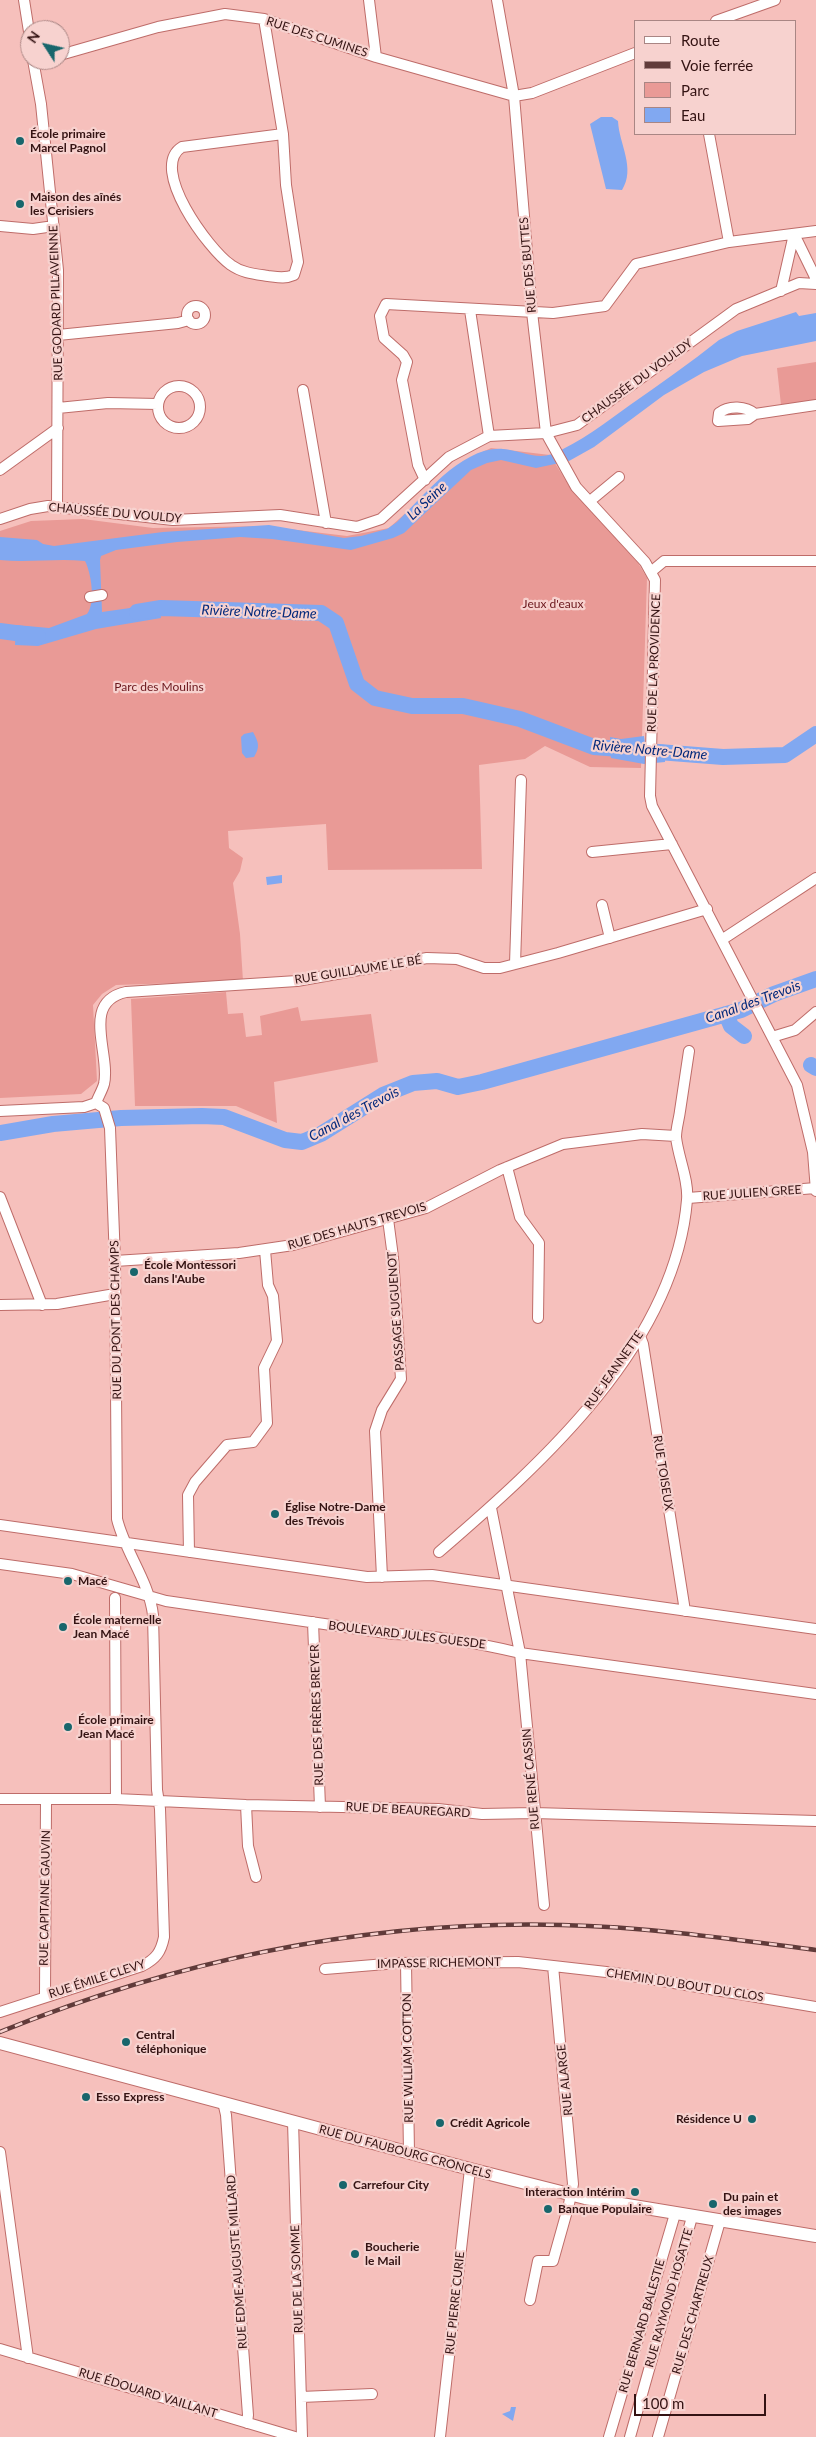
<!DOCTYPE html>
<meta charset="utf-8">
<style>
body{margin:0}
#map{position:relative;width:816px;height:2437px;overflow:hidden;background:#f6c0bc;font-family:Lato,sans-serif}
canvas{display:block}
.legend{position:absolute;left:634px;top:20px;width:162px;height:115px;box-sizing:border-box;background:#f7d2cf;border:1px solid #a98684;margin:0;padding:6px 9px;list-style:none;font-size:15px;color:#341313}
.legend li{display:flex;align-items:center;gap:10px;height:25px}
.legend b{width:25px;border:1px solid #a98684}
.north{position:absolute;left:20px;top:20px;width:50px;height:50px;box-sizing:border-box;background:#f7d2cf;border:1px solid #a98684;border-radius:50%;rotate:305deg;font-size:14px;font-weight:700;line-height:20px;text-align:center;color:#341313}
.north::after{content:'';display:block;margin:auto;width:18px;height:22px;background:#18666c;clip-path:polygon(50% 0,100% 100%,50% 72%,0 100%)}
.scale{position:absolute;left:634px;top:2394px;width:132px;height:22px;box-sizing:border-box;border:2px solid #341313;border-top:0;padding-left:6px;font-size:15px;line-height:18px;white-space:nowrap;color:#341313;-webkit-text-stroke:4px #f7d2cf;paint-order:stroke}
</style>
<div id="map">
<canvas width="816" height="2437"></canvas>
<ul class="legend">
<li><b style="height:6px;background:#fff"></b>Route</li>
<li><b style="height:6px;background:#613b3a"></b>Voie ferrée</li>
<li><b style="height:14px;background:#e99a96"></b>Parc</li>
<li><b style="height:14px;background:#81a8f1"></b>Eau</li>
</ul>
<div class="north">N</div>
<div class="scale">100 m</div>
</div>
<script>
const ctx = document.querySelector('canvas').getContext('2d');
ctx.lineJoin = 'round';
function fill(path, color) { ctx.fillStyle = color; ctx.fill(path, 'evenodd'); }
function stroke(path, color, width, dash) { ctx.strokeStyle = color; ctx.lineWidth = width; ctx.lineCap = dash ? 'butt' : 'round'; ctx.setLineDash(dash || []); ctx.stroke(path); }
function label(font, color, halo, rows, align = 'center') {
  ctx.font = font + ' Lato,sans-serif'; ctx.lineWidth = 4.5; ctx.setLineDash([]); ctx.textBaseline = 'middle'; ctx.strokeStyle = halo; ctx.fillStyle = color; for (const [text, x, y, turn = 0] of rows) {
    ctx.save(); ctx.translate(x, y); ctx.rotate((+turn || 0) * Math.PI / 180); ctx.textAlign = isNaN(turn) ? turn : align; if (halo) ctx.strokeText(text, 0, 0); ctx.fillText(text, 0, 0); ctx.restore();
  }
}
const green = new Path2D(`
 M816,362v38l-35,5 -4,-37z
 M491,448l59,7 19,31 69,77 9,15 -6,190 -51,-1 -45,-21 -20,13 -46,6 3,104 -154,1 -2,-46 -98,7 1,17 14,10 -3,13 -7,12 7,51 3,47 -127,4 -14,9 -9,11 4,76 -16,13 -81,4v-567l31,-10 52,-2 70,9 111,-2 83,10 42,-8 73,-66z
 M226,992l2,22 15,-1 3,24 16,-2 -2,-19 38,-9 3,14 70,-7 7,48 -104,20 3,41 -41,-17h-101l-4,-107z`);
const water = new Path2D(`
 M601,117h11l6,4c1,23 18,47 4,69l-16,-1 -16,-65z
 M796,312l3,4 17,-3v28l-74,15 -38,16 -40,23 -70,52 -25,14 -33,7 -35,-8 -14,3 -16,7 -67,63 -11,5 -42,12 -79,-11 -32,-2 -63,5 -61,8 -15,6 -1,4 2,52 56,-8 3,14 -65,11 -58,17 -23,-1 1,-20 33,3 38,-14c9,-11 4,-42 -2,-53 -29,-3 -57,2 -85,-1v-23l37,3 6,4 11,2 109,-14 106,-7 75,13 17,-2 26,-7 10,-7c27,-26 65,-76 106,-73 16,1 33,11 49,5 29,-12 53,-31 78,-49 30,-21 60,-42 89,-65l18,-9z
 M253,732c6,11 7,15 1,25l-8,1 -4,-5 -1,-16 3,-3z
 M644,736l1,7 21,2 -1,17 -21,2 -33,-6 -1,-21 11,2z
 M282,875v8l-15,2 -1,-8z
 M511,2407h5l-3,14 -11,-7 8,-3z`);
const river = new Path2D(`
 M137,612l24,-4 160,5 15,10 21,61 18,14 37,8h51l57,13 74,28 129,10 62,-2 31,-21
 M0,631l38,5
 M726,1014l5,12 13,10
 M811,1065l5,3
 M0,1133l53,-9 68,-6 81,-2 22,1 61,23 17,2 19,-8 62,-39 30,-12 24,-2 21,6 24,-5 259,-72 33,-16 42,-15`);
const minor = new Path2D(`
 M24,0l6,38
 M369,0l7,57
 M497,0l17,96 18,216 14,121 30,54 69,75 10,18 -5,216 2,10 145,279 16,67 3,39
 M264,19l19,115 3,51 12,77 -4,13c-9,4 -17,2 -26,1 -13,-2 -26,-3 -37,-11 -22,-15 -83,-97 -49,-118l101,-13
 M716,21l59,-21
 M60,55l98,-28 67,-13 39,5 112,38 138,39 18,-3 103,-40
 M33,60l8,44 17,166 -1,237
 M709,134l20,108
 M0,226l33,3 21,-3
 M781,291l13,-57 22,45
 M187 315a9 9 0 1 1 18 0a9 9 0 1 1-18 0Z
 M470,310l19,126
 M58,335l120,-12 11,-3
 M158 407a21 21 0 1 1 42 0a21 21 0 1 1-42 0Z
 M303,390l23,133
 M58,408l50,-5 50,1
 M755,414c-9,-8 -26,-9 -36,-1l-1,8 30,-2 7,-5 61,-9
 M0,470l58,-42
 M425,480l-7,-15 -16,-85 5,-18 -4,-7 -19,-17 -4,-22 6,-12 167,9 52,-7 31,-42 93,-22 87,-11
 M590,501l29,-24
 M0,519l30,-10 18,-3 125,14 107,-5 77,12 24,-8 68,-62 40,-21 57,-3 31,-8 159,-116 63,-26 17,1
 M652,571l12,-10h152
 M90,597l12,-2
 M592,852l80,-8
 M602,905l8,33
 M723,939l93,-61
 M515,964l6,-184
 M772,1037l23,-7 21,-18
 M96,1103c2,-6 6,-12 8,-19 7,-30 -24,-82 22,-92l171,-11 130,-23 30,1 27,9h16l58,-15 149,-44
 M0,1111l84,-4 12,-4
 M507,1167l13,50 19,26 -1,75
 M0,1197l42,108
 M688,1198l128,-10
 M115,1261l124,-8 54,-8 133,-37 74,-38 63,-26 79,-10 34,2
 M0,1305l57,-1 58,-10
 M640,1336l3,8 42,267
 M491,1508l29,145 24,252
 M0,1525l367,52 65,-2 384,54
 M189,1552l-1,-57 7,-13 32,-37 26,-3 14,-19 -3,-55 13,-27 -4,-45 -5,-11 -3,-35
 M439,1552c103,-89 236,-207 248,-352 2,-20 -9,-43 -11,-63 0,-8 3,-18 4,-26 3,-20 6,-40 9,-60
 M0,1564l72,10 94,27 227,33c43,1 85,9 127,19l296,41
 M382,1577l-7,-146 7,-21 19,-31 -8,-122 -5,-38
 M115,1598l1,201
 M313,1622l7,185
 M0,1799h116l130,6 192,4 44,5 52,-1 282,8
 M246,1805l2,41 8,31
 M406,1963l3,190
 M325,1969l73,-6 120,-1 97,11 201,34
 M45,1996l1,-196
 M0,2012l142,-46c14,-7 19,-14 22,-29l-4,-128 -3,-19 -4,-175c-4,-34 -28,-63 -36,-96l-2,-258 -5,-133 -6,-20 -8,-5
 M223,2102l3,13 22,300 -1,8
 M293,2121l9,316
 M0,2152l28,206
 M530,2300l8,-39h15l16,-57 4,-20 -20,-218
 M0,2349l295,88
 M301,2397l71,-3
 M440,2437l30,-268
 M609,2437l66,-223
 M630,2437l62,-220
 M658,2437l62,-216`);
const major = new Path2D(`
 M0,2043l470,126 115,29 231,38`);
const rail = new Path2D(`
 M0,2032c179,-72 369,-112 562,-107 86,2 170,14 254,25`);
const markers = [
 [20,141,5,"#18666c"],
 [20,204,5,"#18666c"],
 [134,1272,5,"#18666c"],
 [275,1514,5,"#18666c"],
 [68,1581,5,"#18666c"],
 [63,1627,5,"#18666c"],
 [68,1727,5,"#18666c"],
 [126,2042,5,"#18666c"],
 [86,2097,5,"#18666c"],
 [752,2119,5,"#18666c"],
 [440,2123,5,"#18666c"],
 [343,2185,5,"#18666c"],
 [635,2192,5,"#18666c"],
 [713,2204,5,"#18666c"],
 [548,2209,5,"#18666c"],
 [355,2254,5,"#18666c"]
];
const streetNames = [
 ["RUE DES CUMINES",317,37,18],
 ["RUE DES BUTTES",528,265,-95],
 ["RUE GODARD PILLAVEINNE",56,303,-92],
 ["CHAUSSÉE DU VOULDY",637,381,-36],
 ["CHAUSSÉE DU VOULDY",115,513,5],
 ["RUE DE LA PROVIDENCE",654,663,-88],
 ["RUE GUILLAUME LE BÉ",358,970,-9],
 ["RUE JULIEN GREE",752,1193,-4],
 ["RUE DES HAUTS TREVOIS",357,1226,-16],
 ["PASSAGE SUGUENOT",396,1311,-94],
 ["RUE DU PONT DES CHAMPS",116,1320,-91],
 ["RUE JEANNETTE",614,1370,-55],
 ["RUE TOISEUX",663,1473,81],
 ["BOULEVARD JULES GUESDE",407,1635,7],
 ["RUE DES FRÈRES BREYER",317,1715,-92],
 ["RUE RENÉ CASSIN",531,1779,-95],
 ["RUE DE BEAUREGARD",408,1810,3],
 ["RUE CAPITAINE GAUVIN",45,1898,-89],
 ["IMPASSE RICHEMONT",439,1963,-1],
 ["RUE ÉMILE CLEVY",97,1979,-18],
 ["CHEMIN DU BOUT DU CLOS",685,1985,9],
 ["RUE WILLIAM COTTON",408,2058,-91],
 ["RUE ALARGE",565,2080,-96],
 ["RUE DU FAUBOURG CRONCELS",405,2152,15],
 ["RUE EDME-AUGUSTE MILLARD",237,2262,-94],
 ["RUE DE LA SOMME",297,2279,-92],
 ["RUE RAYMOND HOSATTE",669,2298,-74],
 ["RUE PIERRE CURIE",455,2303,-84],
 ["RUE DES CHARTREUX",693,2315,-74],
 ["RUE BERNARD BALESTIE",642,2326,-74],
 ["RUE ÉDOUARD VAILLANT",148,2393,17]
];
const poiNames = [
 ["École primaire",30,134],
 ["Marcel Pagnol",30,148],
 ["Maison des aînés",30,197],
 ["les Cerisiers",30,211],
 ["École Montessori",144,1265],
 ["dans l'Aube",144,1279],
 ["Église Notre-Dame",285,1507],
 ["des Trévois",285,1521],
 ["Macé",78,1581],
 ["École maternelle",73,1620],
 ["Jean Macé",73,1634],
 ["École primaire",78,1720],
 ["Jean Macé",78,1734],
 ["Central",136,2035],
 ["téléphonique",136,2049],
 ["Esso Express",96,2097],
 ["Résidence U",742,2119,"right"],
 ["Crédit Agricole",450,2123],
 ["Carrefour City",353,2185],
 ["Interaction Intérim",625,2192,"right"],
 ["Du pain et",723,2197],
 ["des images",723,2211],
 ["Banque Populaire",558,2209],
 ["Boucherie",365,2247],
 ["le Mail",365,2261]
];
const parkNames = [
 ["Jeux d'eaux",553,604],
 ["Parc des Moulins",159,687]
];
const waterNames = [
 ["La Seine",427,501,-43],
 ["Rivière Notre-Dame",259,612,2],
 ["Rivière Notre-Dame",650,750,5],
 ["Canal des Trevois",753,1002,-20],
 ["Canal des Trevois",354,1114,-28]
];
fill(green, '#e99a96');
fill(water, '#81a8f1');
stroke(river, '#81a8f1', 16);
stroke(minor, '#be6c69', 12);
stroke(major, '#be6c69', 14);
stroke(minor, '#fff', 10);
stroke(major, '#fff', 12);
stroke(rail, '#613b3a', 4.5);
stroke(rail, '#f7d2cf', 2.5, [8]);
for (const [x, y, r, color] of markers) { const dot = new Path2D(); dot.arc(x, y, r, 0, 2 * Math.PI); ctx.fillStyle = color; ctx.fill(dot); stroke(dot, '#f7d2cf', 2); }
label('12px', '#341313', '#f7d2cf', streetNames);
label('bold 12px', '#341313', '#f7d2cf', poiNames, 'left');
label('12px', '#6a161c', '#f7d2cf', parkNames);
label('italic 14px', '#03297b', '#f7d2cf', waterNames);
</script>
